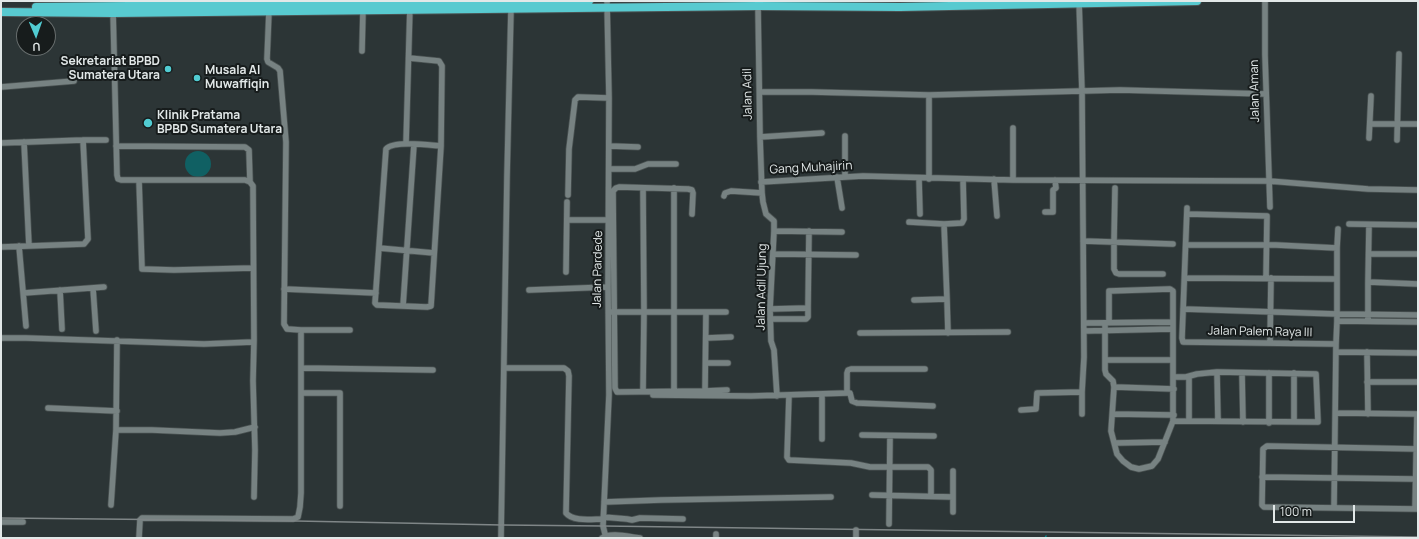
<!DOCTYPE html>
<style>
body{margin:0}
#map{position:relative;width:1419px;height:539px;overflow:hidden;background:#2c3536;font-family:Manrope,sans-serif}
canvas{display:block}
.frame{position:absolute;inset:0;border:2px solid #e2e8e8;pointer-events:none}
.north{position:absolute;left:16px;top:16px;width:40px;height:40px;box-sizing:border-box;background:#171c1c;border:1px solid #686e6e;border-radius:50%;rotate:178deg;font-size:11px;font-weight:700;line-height:16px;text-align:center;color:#e2e8e8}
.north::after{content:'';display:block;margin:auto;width:14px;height:18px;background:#51ccd2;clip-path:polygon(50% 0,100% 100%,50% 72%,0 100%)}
.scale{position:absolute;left:1273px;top:505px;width:82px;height:18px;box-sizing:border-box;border:2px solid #e2e8e8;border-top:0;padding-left:5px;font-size:12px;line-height:14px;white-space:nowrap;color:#e2e8e8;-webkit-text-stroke:3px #171c1c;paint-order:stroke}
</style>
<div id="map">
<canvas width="1419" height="539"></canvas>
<div class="frame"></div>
<div class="north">U</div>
<div class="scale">100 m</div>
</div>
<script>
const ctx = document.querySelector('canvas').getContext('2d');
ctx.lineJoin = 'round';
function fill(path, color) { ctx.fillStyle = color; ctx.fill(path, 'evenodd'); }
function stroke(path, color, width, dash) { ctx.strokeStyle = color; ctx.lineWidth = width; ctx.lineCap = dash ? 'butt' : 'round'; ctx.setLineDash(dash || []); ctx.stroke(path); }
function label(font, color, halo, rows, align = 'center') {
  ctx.font = font + ' Manrope,sans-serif'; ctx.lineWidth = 4; ctx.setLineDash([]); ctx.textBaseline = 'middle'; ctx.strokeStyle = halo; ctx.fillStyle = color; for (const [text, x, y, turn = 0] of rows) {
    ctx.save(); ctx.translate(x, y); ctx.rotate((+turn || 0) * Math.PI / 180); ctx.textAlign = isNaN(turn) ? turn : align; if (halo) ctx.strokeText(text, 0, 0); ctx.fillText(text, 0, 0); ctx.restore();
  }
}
const green = new Path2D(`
 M185 164a13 13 0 1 1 26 0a13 13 0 1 1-26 0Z`);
const stream = new Path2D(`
 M1045,538l1,-2`);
const minor = new Path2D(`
 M1079,1l3,91 2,265 -2,35v22
 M1265,1v54l5,152
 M758,6l2,131 2,56 1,9 3,12 8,7v10l-4,78 1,32 3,9 3,46
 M113,10l4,165 1,4 3,1h124l5,2 3,4 1,154 -1,41 2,69 -1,47
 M362,51l1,-41
 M409,58l30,3 3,5 -1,80 -10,160 -4,1 -50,-2 -2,-2 11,-154c8,-9 43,-4 55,-3
 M1,87l73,-6
 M760,92h52l117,3 191,-5 146,4
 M929,95v84
 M1370,124h48
 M1013,128v52
 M845,136v41
 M760,137l62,-4
 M1369,138l2,-42
 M1397,140l2,-86
 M24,142l5,104
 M1,143l82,-3h23
 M406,144l4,-138
 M116,146l129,1 4,3 1,32
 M609,146l29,1
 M609,169h26l13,-5h28
 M837,177l5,31
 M919,179l1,35
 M994,179l3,37
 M139,180l3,89 32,1 79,-2
 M761,182l102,-6 150,4 256,1 99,8 50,1
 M643,188l1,124 -1,79
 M674,188v203
 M1115,188l-1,53v28l2,4 3,1h44
 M568,195l1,-46 6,-49 3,-3 31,1
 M724,196l1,-3 6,-2 31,2
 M1187,208l-5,130 1,4 153,2
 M1045,212h8v-22l3,-2 -1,-8
 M692,214l1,-21 -1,-3 -4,-1 -69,-2 -3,1 -3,3 2,197 2,4 88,-1 22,-1
 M1187,214l80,2 -1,62
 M567,220h42
 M909,222l35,2
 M1349,224l69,1
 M774,231l68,1
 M1083,241l90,3
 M1186,245h90l61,3
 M19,246l7,80
 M1,247l83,-3 4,-5 -5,-99
 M379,248l55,5
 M773,254l83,1
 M1369,254h49
 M566,272l1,-70
 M1185,278l151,1
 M1368,282l50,2
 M93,288l3,43
 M284,289l92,4
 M60,290l2,39
 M529,290l79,-3
 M24,293l80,-6
 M914,300l33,-1
 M403,306l11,-162
 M770,309l38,-1 1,-77
 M1183,309l154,5 81,1
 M611,312h115
 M770,319h36l2,-2v-9
 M1337,321l81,1
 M1368,321v-39l1,-57
 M1109,322v-31l61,-2 3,2v130l-15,38 -6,7 -13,3 -8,-2 -8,-6 -6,-7 -6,-23 3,-44
 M1084,323l88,-1
 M1105,323v47l1,4 7,7 1,6 60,2
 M301,330h49
 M1084,331l88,-2
 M860,333l148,-1
 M948,333l-1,-34 -3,-75 18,-1 2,-4 -1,-40
 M1,338h25l178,6 49,-2
 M706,338l25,-1
 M117,340l-1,90h36l68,3 15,-1 20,-5
 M1270,343l1,-65
 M1336,352l82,1
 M1367,352l1,62
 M1106,360h67
 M706,363h22
 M302,368l131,2
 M504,368h60l4,3 1,5 -3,137c7,9 26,6 37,6
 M1217,372l1,49
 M1242,373l1,49
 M1367,382h51
 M705,391l1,-79
 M302,393h38v113
 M847,393h3l2,8 5,2 76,3
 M822,394v45
 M653,395l98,1 96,-3v-20l1,-3 3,-1h74
 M789,395l-2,62 2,3 62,3 19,4h58l3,3v26
 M48,408l69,3
 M1021,410l15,-1 1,-16 45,-1
 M1336,413l82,1
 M1113,414l61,1
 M1173,421l145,1 -2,-48 -99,-2 -20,2 -11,3h-12
 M1189,421v-44
 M1294,422v-49
 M1269,423v-50
 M862,435l72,1
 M1115,443l50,-1
 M1418,449l-151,-3 -4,3 -1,56 2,2 154,2
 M1262,477l153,2
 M872,495l81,2v-26
 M604,502l57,-2 170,-3
 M111,505l5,-75
 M1334,508l2,-164 1,-23v-73l1,-19
 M1415,509l2,-95
 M953,512v-15
 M603,517l24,2 5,1 8,-2 43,1
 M1,522h22
 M889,524l1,-87
 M139,538l1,-18 2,-2 151,1 5,-2 2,-10 1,-14v-163l-14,-1 -3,-5 2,-182 -6,-71 -2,-3 -10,-6 -1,-3 2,-48
 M501,538l6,-362 4,-167
 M602,538c9,-6 27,-1 38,0
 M606,538l-3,-12 6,-131 -1,-108 1,-189 -2,-97
 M716,538v-4
 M856,538v-8`);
const highway = new Path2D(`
 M36,7l553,-6
 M1,12l112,1 645,-7 142,1 297,-6`);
const rail = new Path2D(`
 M1,518l295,3 206,4 101,1 815,11`);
const markers = [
 [168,69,4,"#51ccd2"],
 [197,78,4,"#51ccd2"],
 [148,123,5,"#51ccd2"]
];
const poiNames = [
 ["Sekretariat BPBD",160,62,"right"],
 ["Sumatera Utara",160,76,"right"],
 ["Musala Al",205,71],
 ["Muwaffiqin",205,85],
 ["Klinik Pratama",157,116],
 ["BPBD Sumatera Utara",157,130]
];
const streetNames = [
 ["Jalan Aman",1255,91,-91],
 ["Jalan Adil",748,94,-91],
 ["Gang Muhajirin",811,168,-3],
 ["Jalan Pardede",598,269,-89],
 ["Jalan Adil Ujung",762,287,-89],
 ["Jalan Palem Raya III",1260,332,1]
];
fill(green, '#106063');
stroke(stream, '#068d93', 1.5);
stroke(minor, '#4a5252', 7);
stroke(highway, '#4a5252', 10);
stroke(minor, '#778282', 5.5);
stroke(highway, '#58cad0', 8);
stroke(rail, '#7f8687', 1.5);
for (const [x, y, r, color] of markers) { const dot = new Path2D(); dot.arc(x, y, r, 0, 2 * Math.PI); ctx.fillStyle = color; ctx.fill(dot); stroke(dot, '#171c1c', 1.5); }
label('bold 12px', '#e2e8e8', '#171c1c', poiNames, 'left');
label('12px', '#e2e8e8', '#171c1c', streetNames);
</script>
